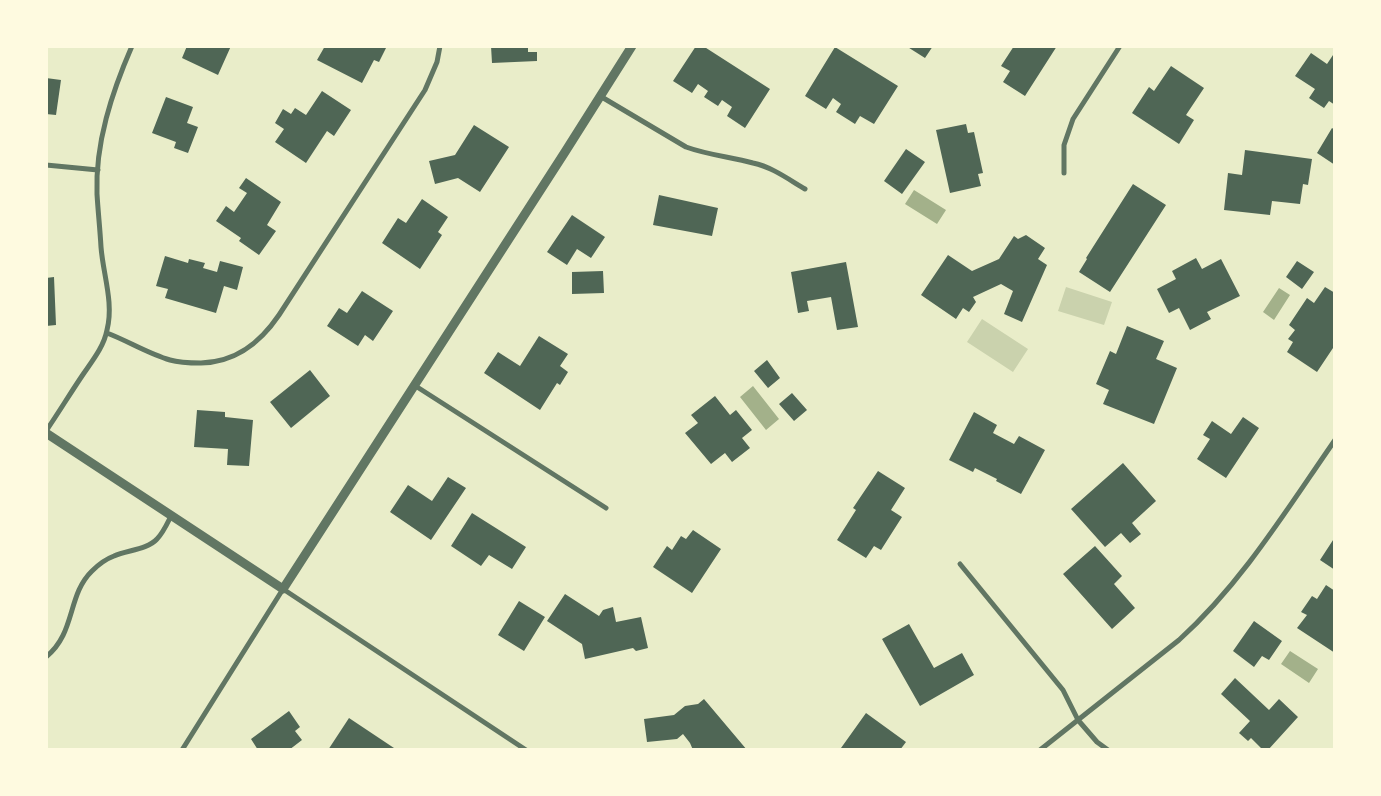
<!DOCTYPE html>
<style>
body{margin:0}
#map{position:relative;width:1381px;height:796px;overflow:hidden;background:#e9edc9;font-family:"Exo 2",sans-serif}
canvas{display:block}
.frame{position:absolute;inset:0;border:48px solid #fefae0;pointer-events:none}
</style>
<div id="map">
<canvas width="1381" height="796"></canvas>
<div class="frame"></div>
</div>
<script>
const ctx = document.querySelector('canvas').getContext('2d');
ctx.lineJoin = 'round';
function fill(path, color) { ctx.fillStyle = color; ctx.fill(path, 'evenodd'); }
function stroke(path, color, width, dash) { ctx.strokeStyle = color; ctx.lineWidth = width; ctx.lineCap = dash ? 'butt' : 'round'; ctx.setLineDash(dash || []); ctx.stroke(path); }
const green = new Path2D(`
 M1066,287l46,15 -8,23 -46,-14z
 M982,319l46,30 -15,23 -46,-30z`);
const water = new Path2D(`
 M914,190l32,20 -9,14 -32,-20z
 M1279,288l11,7 -16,25 -11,-8z
 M753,386l26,33 -13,11 -26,-33z
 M1290,651l28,18 -9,14 -28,-19z`);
const building = new Path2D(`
 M187,46h44l-13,29 -36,-17z
 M325,46h62l-8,16 -5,-2 -12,23 -45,-23z
 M491,46h37v6h9v9l-45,2z
 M696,46h7l67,43 -25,39 -18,-12 5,-9 -10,-7 -4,6 -14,-9 4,-6 -10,-7 -6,9 -19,-12z
 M906,46h27l-8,12z
 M1014,46h43l-32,50 -22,-14 7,-11 -9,-5z
 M835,47l63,39 -24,38 -14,-8 -5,8 -19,-12 5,-8 -8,-6 -7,11 -21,-13z
 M1335,52v53l-6,-4 -5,7 -15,-10 6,-9 -20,-13 16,-23 16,11z
 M1171,66l33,22 -18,27 8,5 -15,24 -47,-31 17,-26 5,4z
 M46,78l15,2 -5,35 -10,-1z
 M322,91l29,19 -17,26 -7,-5 -21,32 -31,-21 9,-13 -9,-6 8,-14 8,5 4,-6 11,7z
 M166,97l27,10 -6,16 11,4 -10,26 -14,-5 2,-6 -24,-9z
 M966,124l2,9 6,-1 9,41 -5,1 3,12 -31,7 -14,-63z
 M474,125l35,22 -29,45 -22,-14 -23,6 -6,-23 26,-6z
 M1332,128l3,2v35l-18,-12z
 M906,149l19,13 -23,32 -18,-13z
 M1245,150l67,9 -4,26 -5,-1 -3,20 -28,-3 -2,14 -46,-5 4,-37 14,2z
 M246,178l35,24 -14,23 9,6 -17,24 -20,-14 2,-3 -25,-17 10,-15 8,6 13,-19 -8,-5z
 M1133,184l33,21 -56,87 -31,-20 8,-13 -1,-1z
 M659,195l59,13 -6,28 -59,-11z
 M422,199l26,18 -10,15 4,3 -22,34 -38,-26 16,-25 8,5z
 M572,215l33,22 -14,21 -14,-9 -10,16 -20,-13z
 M1026,235l19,13 -7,11 9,6 -25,57 -18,-8 9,-23 -12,-7 -28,13 3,5 -7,10 -6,-4 -7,11 -35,-24 27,-40 24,16 27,-12 15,-23 4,3z
 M165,256l23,7 1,-4 16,4 -2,5 14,4 3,-11 23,6 -6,23 -13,-4 -8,27 -51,-15 3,-9 -12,-3z
 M1196,258l6,11 19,-10 19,37 -33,16 4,7 -21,11 -11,-22 -10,5 -12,-24 19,-10 -4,-8z
 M1297,261l17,11 -12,17 -16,-12z
 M846,262l12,65 -21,3 -6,-33 -24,4 2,10 -11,2 -7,-41z
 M603,271l1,22 -32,1v-22z
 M54,277l2,48 -10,1v-48z
 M1325,287l10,6v52l-18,27 -30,-20 6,-10 -5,-3 7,-9 -6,-5 18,-27 7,5z
 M362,291l31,20 -20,30 -8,-6 -7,11 -31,-20 12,-18 8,5z
 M1127,326l37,15 -8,18 21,9 -23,56 -51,-20 6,-14 -13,-6 14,-33 6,3z
 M539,336l29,18 -8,12 8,6 -8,13 -3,-2 -17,27 -56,-37 14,-21 22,14z
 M767,360l13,18 -12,10 -14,-17z
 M310,370l20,26 -39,32 -21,-26z
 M792,393l15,17 -13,11 -15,-17z
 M715,396l15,19 6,-5 16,20 -10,8 8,10 -18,14 -7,-9 -14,11 -26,-31 13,-10 -7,-8z
 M197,410l28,2v5l28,3 -4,46 -22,-1 1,-16 -34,-2z
 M974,412l23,13 -4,8 21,11 5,-8 26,14 -24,44 -25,-13 1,-2 -22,-11 -2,4 -24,-12z
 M1243,417l16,11 -33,50 -29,-19 13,-20 -7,-4 9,-14 19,13z
 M1123,463l33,38 -24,22 9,11 -11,9 -9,-10 -16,14 -34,-38z
 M878,471l27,17 -14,22 11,7 -21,33 -7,-4 -8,12 -29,-18 19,-30 -3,-2z
 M448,477l18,11 -35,52 -41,-28 18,-27 24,16z
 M472,513l54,34 -14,22 -23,-14 -8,11 -30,-20z
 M693,530l28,19 -29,44 -39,-26 14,-21 5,4 9,-14 5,3z
 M1335,537v33l-15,-10z
 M1095,546l27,30 -8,8 21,24 -23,21 -49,-55z
 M1326,585l9,6v62l-38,-25 10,-13 -6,-3 11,-16 5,3z
 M565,594l34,22 4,-6 10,-3 3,15 25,-5 7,31 -12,3 -3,-3 -48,11 -3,-15 -35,-23z
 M519,601l26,16 -21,34 -26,-16z
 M1254,621l28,20 -13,19 -7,-4 -8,11 -21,-16z
 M909,624l25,44 28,-15 12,22 -54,31 -38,-67z
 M1235,678l34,32 10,-11 19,18 -30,33h-5l-12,-12 -3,3 -9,-8 11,-12 -29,-27z
 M704,699l43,51h-54l-3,-7 -7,-9 -6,5 -30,3 -3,-23 30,-4 11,-9 13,-2z
 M289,711l11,16 -5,4 7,9 -13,10h-31l-7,-11z
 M866,713l40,29 -6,8h-57l-2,-2z
 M349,718l48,32h-69z`);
const minor = new Path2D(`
 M600,96l86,51c22,8 45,10 67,16 19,4 35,16 52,26
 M46,165l52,5
 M1064,173v-28l9,-26 47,-73
 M107,333c21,8 42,21 63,27 10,3 21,3 31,3 35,-1 59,-20 78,-48l146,-225 12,-28 3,-16
 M414,385l192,123
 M46,431c13,-19 25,-39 38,-58 9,-13 20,-27 23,-43 7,-27 -4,-56 -6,-83 -1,-18 -3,-36 -4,-53 -2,-51 15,-102 35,-148
 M960,564l103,126 15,30 19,22 11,8
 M46,657c30,-24 21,-62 46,-86 6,-6 14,-12 22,-15 13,-6 33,-6 43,-17 6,-6 10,-15 14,-23
 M182,750l101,-161 243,161
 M1040,750l139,-110c63,-57 108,-131 156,-200`);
const tertiary = new Path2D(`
 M46,433l237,156 282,-437 67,-106`);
fill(green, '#cad2ad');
fill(water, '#a3b18a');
fill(building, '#4f6655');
stroke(minor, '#617663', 5);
stroke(tertiary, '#617663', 9);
</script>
